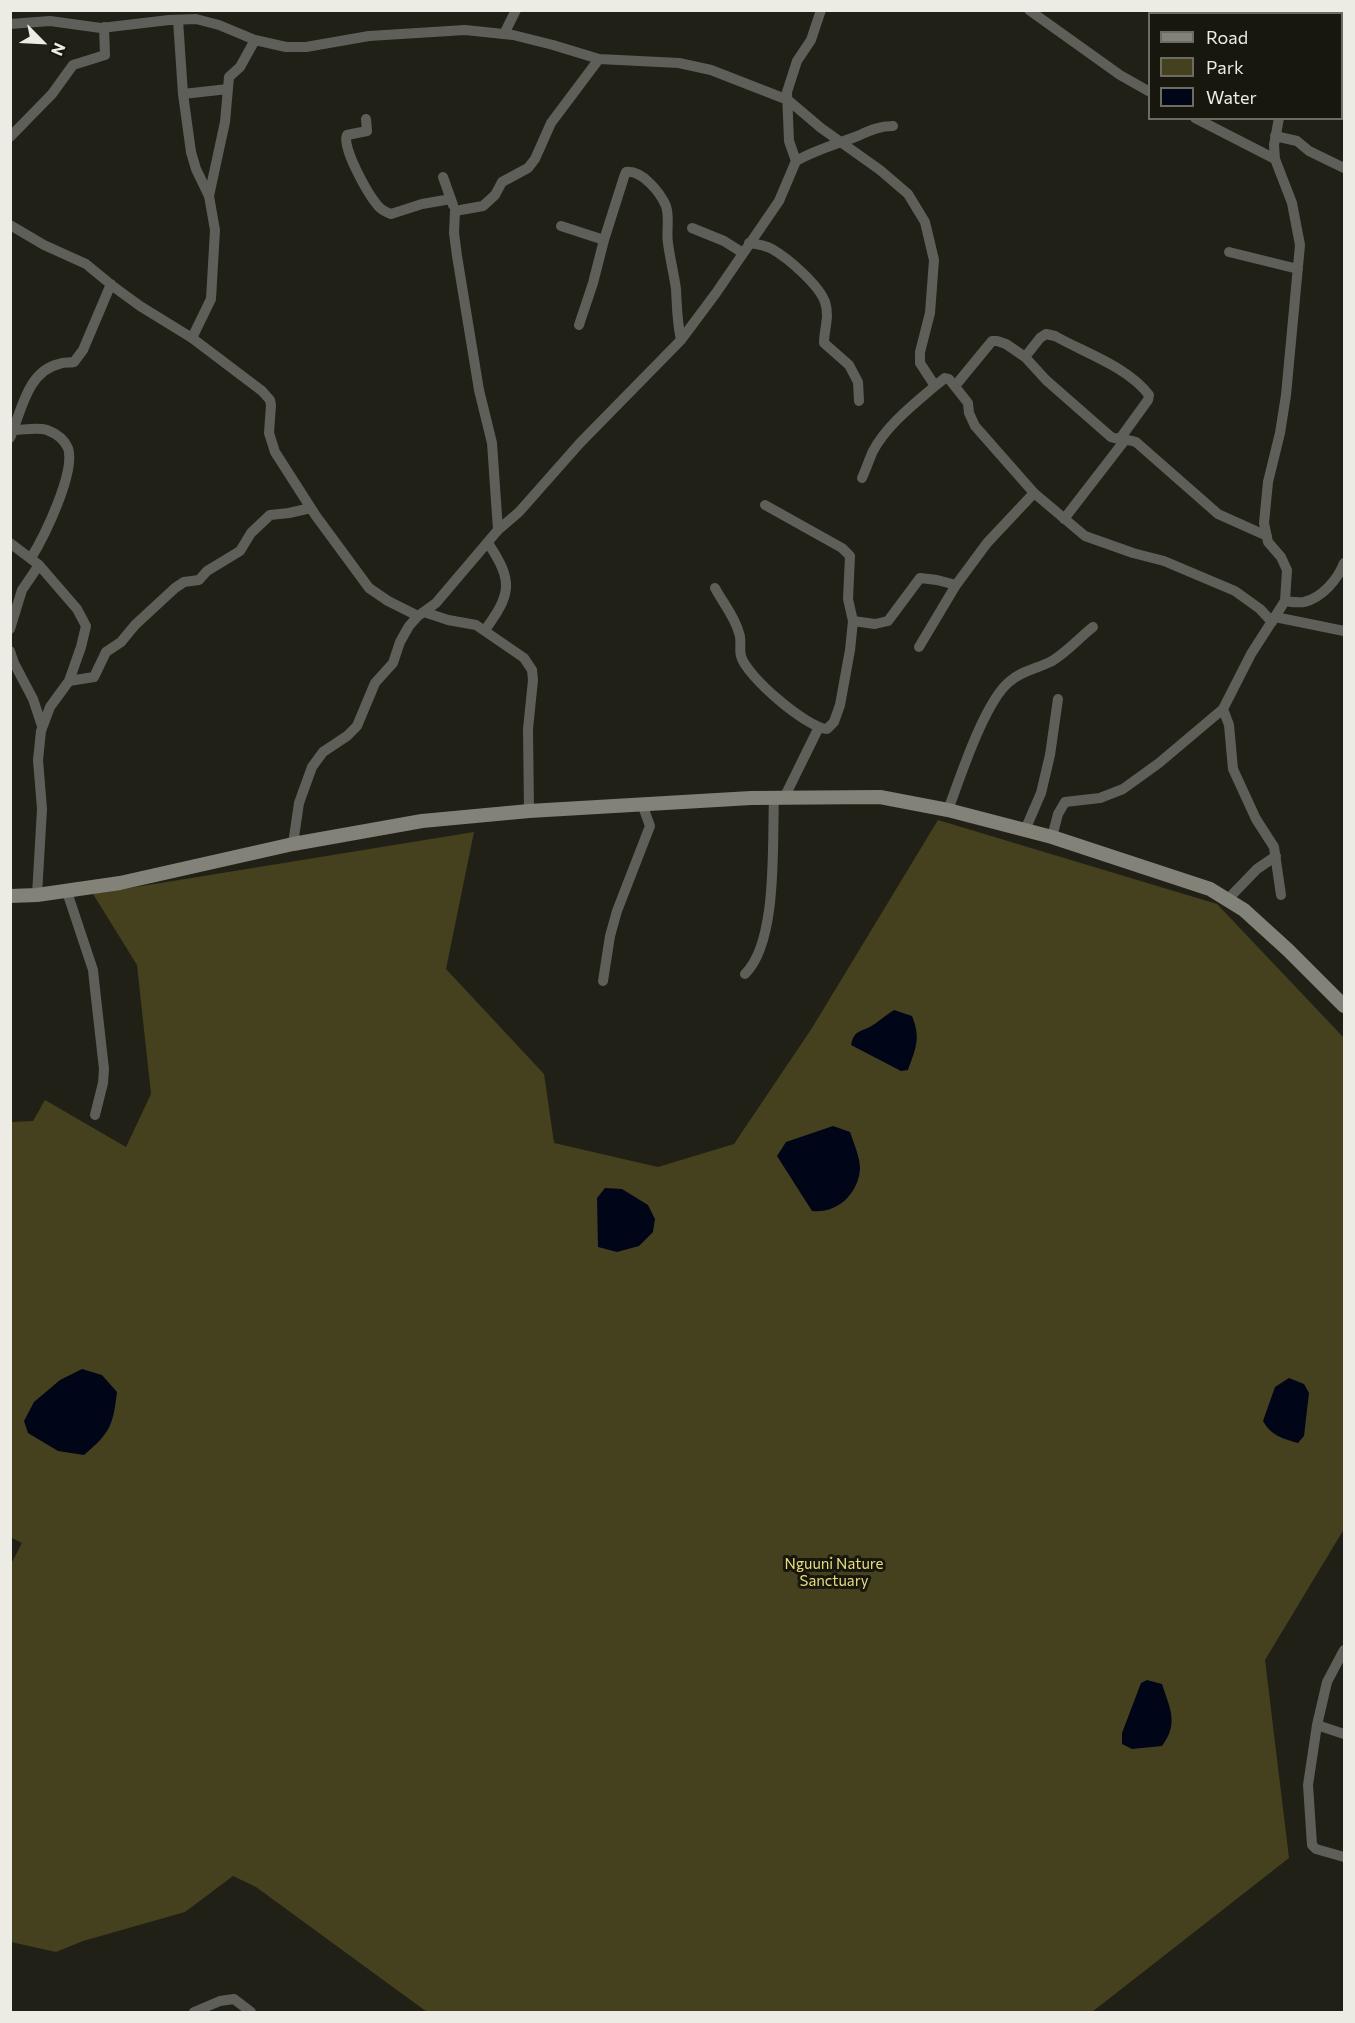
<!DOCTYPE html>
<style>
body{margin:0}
#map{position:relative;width:1355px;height:2023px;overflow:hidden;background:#212016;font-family:Commissioner,sans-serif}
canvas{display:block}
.frame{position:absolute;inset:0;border:12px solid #ecebe4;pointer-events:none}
.legend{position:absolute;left:1148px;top:12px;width:195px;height:108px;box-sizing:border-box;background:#18170d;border:2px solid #6d6c63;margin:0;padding:8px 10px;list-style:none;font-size:18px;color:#ecebe4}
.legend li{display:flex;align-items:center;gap:12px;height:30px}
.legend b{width:30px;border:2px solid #6d6c63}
.north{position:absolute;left:12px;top:12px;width:60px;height:60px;-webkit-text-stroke:4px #18170d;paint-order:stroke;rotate:114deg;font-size:16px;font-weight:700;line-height:24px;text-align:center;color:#ecebe4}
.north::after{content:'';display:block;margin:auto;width:21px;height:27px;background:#ecebe4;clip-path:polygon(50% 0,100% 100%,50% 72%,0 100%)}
</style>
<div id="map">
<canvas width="1355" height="2023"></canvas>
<div class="frame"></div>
<ul class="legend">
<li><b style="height:8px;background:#838279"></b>Road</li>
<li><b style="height:16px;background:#45411e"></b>Park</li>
<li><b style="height:16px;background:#000618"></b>Water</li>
</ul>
<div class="north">N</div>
</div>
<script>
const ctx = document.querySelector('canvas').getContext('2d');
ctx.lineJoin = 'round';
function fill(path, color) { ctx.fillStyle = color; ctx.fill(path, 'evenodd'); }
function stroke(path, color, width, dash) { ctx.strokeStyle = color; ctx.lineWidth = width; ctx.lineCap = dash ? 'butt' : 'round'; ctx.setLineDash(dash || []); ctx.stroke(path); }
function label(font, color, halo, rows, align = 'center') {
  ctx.font = font + ' Commissioner,sans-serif'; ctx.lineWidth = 6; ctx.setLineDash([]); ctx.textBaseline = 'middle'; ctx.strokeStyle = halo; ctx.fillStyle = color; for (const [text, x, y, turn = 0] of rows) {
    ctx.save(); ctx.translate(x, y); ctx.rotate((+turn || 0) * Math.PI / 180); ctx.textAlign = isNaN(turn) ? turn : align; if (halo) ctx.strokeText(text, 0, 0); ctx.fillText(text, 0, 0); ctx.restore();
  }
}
const green = new Path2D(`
 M938,820l279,84 127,134v491l-79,131 24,198 -197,154h-665l-171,-125 -23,-11 -48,36 -102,29 -27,11 -45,-10 -1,-376 12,-23 -12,-6 1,-415 22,-1 12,-21 81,47 25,-53 -14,-129 -44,-71 381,-62 -28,137 98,105 10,69 104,24 76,-23 78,-116z`);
const water = new Path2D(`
 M894,1010l18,6c9,22 4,32 -4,54l-7,1 -50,-26c3,-14 8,-13 19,-18 8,-5 16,-12 24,-17z
 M833,1126l17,6c4,12 10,25 10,37 -2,26 -24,45 -48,42l-35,-55 9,-14z
 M605,1188l17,1 26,16 7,14 -2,13 -14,14 -22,6 -19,-5 -1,-49z
 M82,1369l20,6 15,17c-4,34 -7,41 -33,63l-26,-4 -30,-18 -4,-12 10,-19 26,-22z
 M1289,1378l15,6 5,9 -5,43 -6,7c-15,-4 -28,-8 -35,-22l12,-34z
 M1147,1680l15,4c8,25 17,39 0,62l-30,3 -10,-5v-11l19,-50z`);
const street = new Path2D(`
 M1029,10l91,65 30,17
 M1282,14l2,-4
 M178,20l5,74 8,58 5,17 13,27 6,34 -4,69 -19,39
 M10,24l40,-3 51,7 68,-8 27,-1 23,6 36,15 31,7h20l63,-11 96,-6 48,5 40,10 46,14 80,4 32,7 77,30 33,28 59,42 28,24 17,28 9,38 -4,53 -10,39v11l15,23 10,-8 4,1 19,24 1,10 6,13 59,67 51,43 48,17 31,8 71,30 25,18 12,13
 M504,34l12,-24
 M183,94l45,-5
 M1195,118l80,41
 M366,119l1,12 -20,4c-6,12 22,61 32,72 3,3 7,5 12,7l31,-10 29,-5
 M1275,136l22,5 12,10 35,17
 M10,137l42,-43 21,-29 32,-10 -1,-28
 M796,161c21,-12 42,-17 64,-26 11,-5 20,-9 33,-9
 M443,177l10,28
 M209,196l16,-74 4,-45 11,-10 15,-27
 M10,225l34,20 42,19 28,23 26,19 52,32 70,53 8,9 1,5 -2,28 6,19 41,64 53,72 19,13 30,15
 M561,226l43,14
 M692,228l32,13 19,12
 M749,243c8,1 16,2 23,6 16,9 47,36 53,53 5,14 -1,27 -1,41l25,22 9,17 1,19
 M1229,252l69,17
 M579,325l14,-42 11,-43 20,-63 2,-5c16,-2 34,20 40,34 4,12 0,25 2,37 2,16 6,31 8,46 1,18 1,33 5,51
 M1025,357l15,-19 6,-4 9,2c30,17 73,31 94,59l-1,5 -29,40
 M955,386l37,-45h5l9,3 19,13 21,23 65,57c8,3 16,2 25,5l82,72 49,22
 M14,430c10,0 23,-3 33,0 8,3 17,9 21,18 8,24 -24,89 -37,110
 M10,438c11,-25 17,-67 49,-74 5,-2 10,-1 15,-2l9,-12 28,-66
 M862,478c4,-9 7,-18 11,-27 14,-26 40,-46 62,-65
 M1064,519l61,-79
 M498,530l21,-18 61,-69 101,-103 35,-47 63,-92 17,-40 -7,-20 -2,-49 10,-31 14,-21 10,-30
 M10,543l29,22 38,44 9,17 -5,21 -12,34 -19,26 -9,24 -3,29 4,49 -5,86
 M715,588c8,15 20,29 24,45 3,7 0,16 2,23 5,20 66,72 86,73l7,-7 6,-17 10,-55 3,-29 -5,-22 2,-43 -8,-8 -77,-43
 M1285,601c7,1 13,2 19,1 18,-4 34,-23 40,-39
 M424,612l24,8 28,5 48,33 8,12 1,10 -5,49 1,82
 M1275,617l69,14
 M853,621l22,3 13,-3 32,-43 17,2 19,5
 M10,629l12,-39 17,-25
 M485,630c26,-36 29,-48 3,-87
 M919,647l37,-62 31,-42 47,-50
 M10,651l4,12 19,36 9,27
 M69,681l25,-4 12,-25 15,-10 14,-17 40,-37 9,-6 15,-2 8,-9 33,-20 11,-18 19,-18 19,-2 22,-5
 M1223,709l6,16 4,44 23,50 18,28 7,48
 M784,798l35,-71
 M948,810c12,-32 36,-107 61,-128 12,-11 27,-13 41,-20 14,-7 30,-25 43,-35
 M1025,830l16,-37 9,-38 8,-56
 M1052,837l6,-23 7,-12 35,-4 23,-9 36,-26 64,-54 28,-55 34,-53 2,-31 -6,-13 -13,-15 -4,-19 4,-41 12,-49 6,-38 14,-150 -8,-42 -17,-44 -1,-14 5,-27
 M293,844l6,-41 13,-36 11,-15 24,-16 10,-10 18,-43 18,-20 7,-21 9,-16 9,-10 18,-13 62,-73 -6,-87 -13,-53 -22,-134 -3,-23 1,-22 28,-5 12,-11 7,-13 26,-14 7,-9 16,-36 48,-64
 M66,889l27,81 2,19 9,80 -1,14 -8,32
 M1228,899l29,-30 19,-13
 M745,974c33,-32 27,-130 29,-176
 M603,981l7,-45 7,-25 33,-85 -8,-22
 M1344,1650l-17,32 -10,43 -9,60 4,60 4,4 28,8
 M1317,1725l27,9
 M194,2012l26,-11 14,-2 17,13`);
const secondary = new Path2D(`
 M10,896l27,-1 83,-12 173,-39 129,-23 107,-10 222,-13 129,-1 68,13 104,27 158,52 34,21 44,40 56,56`);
const parkNames = [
 ["Nguuni Nature",834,1564],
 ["Sanctuary",834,1581]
];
fill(green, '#45411e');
fill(water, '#000618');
stroke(street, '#5f5f59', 10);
stroke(secondary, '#838279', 14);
label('15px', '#e8dd80', '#18170d', parkNames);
</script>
